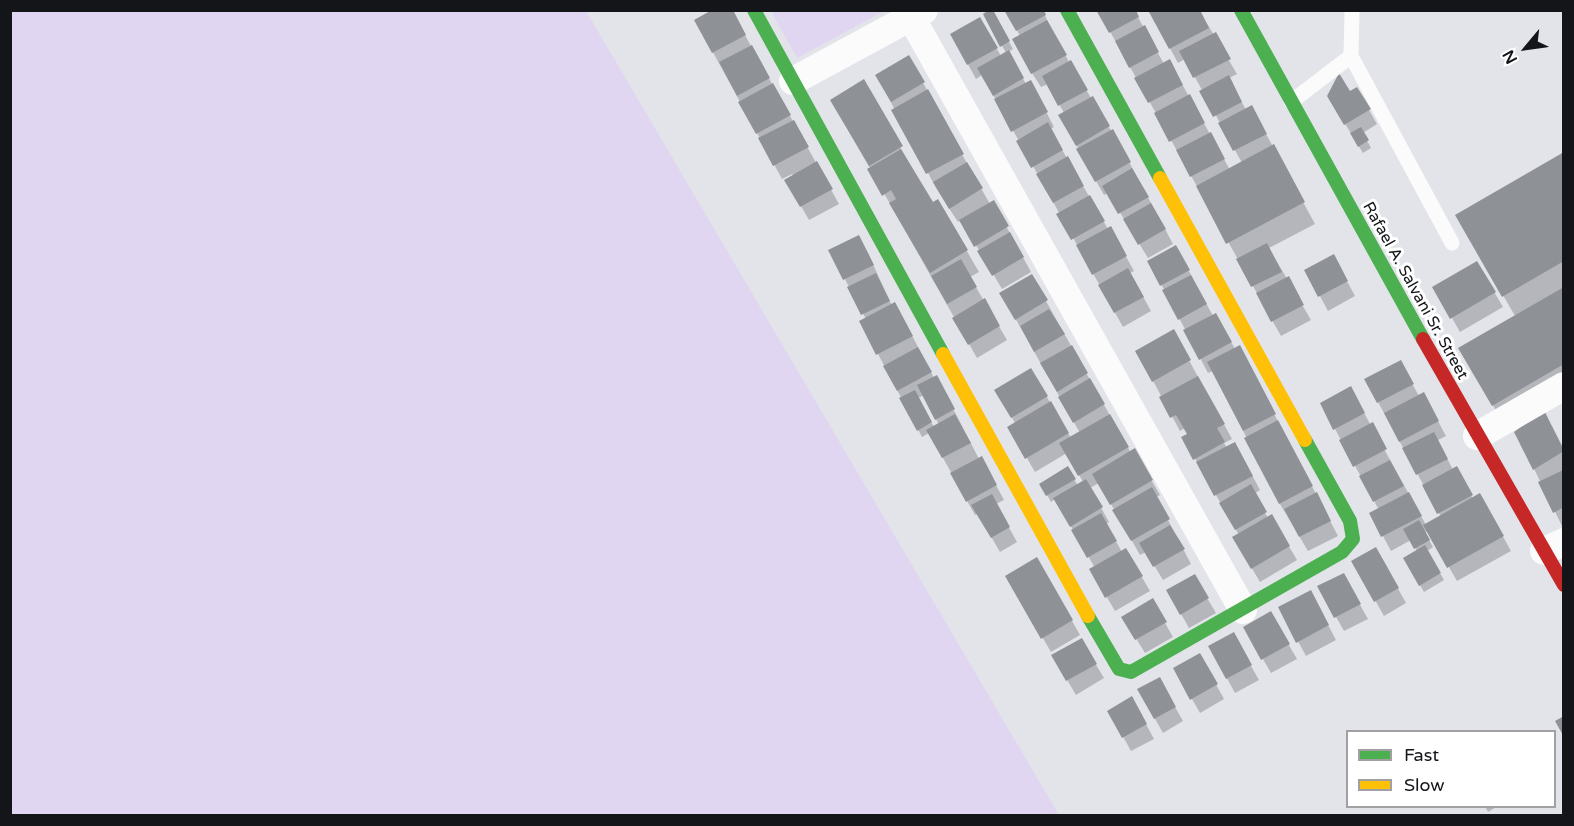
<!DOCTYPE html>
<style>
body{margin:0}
#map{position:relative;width:1574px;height:826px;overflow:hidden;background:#e2e4ea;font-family:"Varela Round",sans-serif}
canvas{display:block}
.frame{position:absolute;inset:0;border:12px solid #131519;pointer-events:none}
.legend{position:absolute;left:1346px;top:730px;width:210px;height:78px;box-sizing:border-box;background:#fff;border:2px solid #a1a1a3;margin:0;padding:8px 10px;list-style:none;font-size:18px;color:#131519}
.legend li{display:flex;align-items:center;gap:12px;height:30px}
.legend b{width:30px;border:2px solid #a1a1a3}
.north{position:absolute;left:1496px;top:18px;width:60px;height:60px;-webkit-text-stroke:4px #fff;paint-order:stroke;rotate:241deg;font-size:16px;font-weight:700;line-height:24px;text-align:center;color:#131519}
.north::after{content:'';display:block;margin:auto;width:21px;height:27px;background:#131519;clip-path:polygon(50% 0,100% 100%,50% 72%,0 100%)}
</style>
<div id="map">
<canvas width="1574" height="826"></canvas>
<div class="frame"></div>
<ul class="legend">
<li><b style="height:8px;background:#4caf50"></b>Fast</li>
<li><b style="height:8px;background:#ffc107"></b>Slow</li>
</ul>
<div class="north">N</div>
</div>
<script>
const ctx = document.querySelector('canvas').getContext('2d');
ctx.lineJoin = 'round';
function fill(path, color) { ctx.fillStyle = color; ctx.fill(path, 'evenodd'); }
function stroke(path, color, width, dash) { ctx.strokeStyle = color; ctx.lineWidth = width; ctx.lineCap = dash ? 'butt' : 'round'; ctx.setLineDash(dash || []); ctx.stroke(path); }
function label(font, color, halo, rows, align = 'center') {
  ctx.font = font + ' "Varela Round",sans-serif'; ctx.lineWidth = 6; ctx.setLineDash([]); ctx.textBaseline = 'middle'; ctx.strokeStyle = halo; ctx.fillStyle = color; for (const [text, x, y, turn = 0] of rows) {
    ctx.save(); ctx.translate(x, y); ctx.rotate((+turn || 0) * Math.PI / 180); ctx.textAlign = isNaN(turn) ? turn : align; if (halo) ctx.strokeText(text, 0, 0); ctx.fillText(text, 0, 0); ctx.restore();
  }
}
const green = new Path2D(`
 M10,11h576l473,804h-1048z
 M771,11h113l-87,47z`);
const shadow = new Path2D(`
 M731,10l108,194 -30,16 -23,-40 8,-4 -2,-2 -10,5 -86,-158z
 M1006,10h36l27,52 51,83 53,99 -25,14 -40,-65 -4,2 -8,-14 -36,-66 4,-2 -16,-29 -7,3 -9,-14 -18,-34 6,-3z
 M1098,10h36l30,54 13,11 53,95 12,-7 -57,-104 -7,4 -27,-50 48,-3 38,64 -8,4 17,32 13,11 56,103 -46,24 42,72 -30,16z
 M992,11l21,38 -5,3 18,32 12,12 16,31 -4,2 58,100 10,13 16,29 -4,2 21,38 -28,16 -141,-252 -6,4 -24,-44 28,-16 21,37 5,-3 -21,-38z
 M909,57l61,112 20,35 3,-2 38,70 -29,17 -41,-69 -3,2 -22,-34 -59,-112z
 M863,81l69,123 6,-3 41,71 -9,5 37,63 -30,18 -145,-257z
 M1357,89l20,35 -14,9 8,15 -8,5 -35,-57 21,-3z
 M1564,155v237l-59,34 -45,-78 55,-32 -58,-101z
 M1176,247l37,69 11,13 11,20 4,-2 99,189 -30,15 -28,-47 -67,-133 -5,2 -59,-112z
 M830,251h37l25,55 11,12 31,60 10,13 35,68 10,13 15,28 -8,4 21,38 -17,10 -22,-38 -3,1 -46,-82 -7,4 -61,-115 5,-3zM924,395l15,30 -5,2 -16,-29z
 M1477,263l26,44 -43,25 -25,-44z
 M1306,270h35l14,26 -27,15z
 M1032,276l99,177 3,-3 26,45 -4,2 35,67 -28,16 -17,-28 -6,3 -41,-72 -9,5 19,34 -3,2 16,28 4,-2 24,41 -35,20 -24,-41 4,-2 -19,-33 -21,-36 -4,3 -10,-18 27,-16 10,18 5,-4 -16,-29 -32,19 -26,-45 6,-4 -19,-33 35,-20 40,68 9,-5 -79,-140z
 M1173,331l59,108 -8,4 3,5 16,10 17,32 -6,4 14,24 3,-2 26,44 -37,22 -26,-44 5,-3 -56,-97 6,-3 -4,-7 -5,3 -43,-80z
 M1409,378l10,18 12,12 15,28 -8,4 15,30 3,-2 17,31 7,-4 31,56 -54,30 -29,-50 -3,2 8,14 -6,4 17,29 -20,12 -19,-33 12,-8 -6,-11 -20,11 -20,-37 8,-4 -44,-81 23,-27 68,123 15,-8 -63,-115z
 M1552,426l12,23 -2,77 -46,-94z
 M1376,549l30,54 -22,13 -31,-55z
 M1037,559l43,76 -29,17 -44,-75z
 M1194,576l22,37 -27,15 -21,-37z
 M1319,587l32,2 17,30 -24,12z
 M1152,600l21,37 -28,16 -22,-36z
 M1318,606l18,34 -30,16 -26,-48z
 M1270,613l27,46 -26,14 -26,-45z
 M1233,634l26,46 -24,13 -25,-46z
 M1081,640l23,38 -28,17 -23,-39z
 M1200,655l24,44 -24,14 -25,-44z
 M1159,679l24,42 -20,12 -24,-43z
 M1132,698l22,41 -23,12 -22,-40z
 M1485,806h13l-10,6z`);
const building = new Path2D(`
 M712,10h21l13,25 -34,18 -18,-33z
 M989,10h4l17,31 -10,6 -17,-33z
 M1004,10h40l2,5 -30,16z
 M1096,10h40l3,7 -30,16z
 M1152,10h48l9,18 -40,21 -20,-37z
 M980,17l18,31 -31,17 -17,-31z
 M1047,20l20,35 -36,19 -19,-35z
 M1145,25l14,27 -30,16 -14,-27z
 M1216,32l15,27 -38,19 -14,-27z
 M752,45l18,33 -33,18 -18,-34z
 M1009,50l15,28 -31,18 -16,-28z
 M909,55l16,27 -34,20 -16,-27z
 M1170,59l13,26 -35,18 -14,-25z
 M1071,60l17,30 -30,16 -16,-30z
 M1339,73l11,18 7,-4 14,22 -27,16 -17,-29z
 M1229,75l13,27 -29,15 -14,-26z
 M864,79l39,67 -34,20 -39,-66z
 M1031,80l17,32 -37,20 -17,-33z
 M773,83l18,32 -35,19 -18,-32z
 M928,89l36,65 -38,20 -35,-64z
 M1190,94l15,29 -36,19 -15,-29z
 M1093,96l17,30 -34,20 -18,-31z
 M1252,105l15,29 -34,17 -15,-28z
 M794,120l15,27 -36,19 -15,-28z
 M1048,122l15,28 -32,18 -15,-27z
 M1361,127l8,13 -11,7 -8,-14z
 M1113,129l18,33 -36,20 -19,-33z
 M1211,132l14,27 -35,18 -14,-27z
 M1274,144l31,58 -79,42 -30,-58z
 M901,149l32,53 5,-3 30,51 -38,23 -41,-70 7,-4 -5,-9 -9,6 -15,-27z
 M1564,152v109l-62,36 -47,-82z
 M1068,156l16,30 -31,17 -17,-29z
 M817,161l16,28 -33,18 -16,-27z
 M967,162l16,26 -34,21 -16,-27z
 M1132,168l17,29 -31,17 -16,-28z
 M1090,195l15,26 -34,19 -15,-26z
 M994,200l15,26 -35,21 -15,-27z
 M1151,203l15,26 -28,16 -15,-26z
 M1111,226l16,30 -35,19 -16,-30z
 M1010,232l14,25 -32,19 -15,-25z
 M859,235l15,30 -31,15 -15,-30z
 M1267,243l15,29 -31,15 -15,-28z
 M1176,245l14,25 -30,16 -13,-25z
 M1334,254l14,27 -30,16 -14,-27z
 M961,259l16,28 -30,17 -16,-28z
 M1477,261l19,31 -46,27 -18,-32z
 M1128,268l16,29 -30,16 -16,-28z
 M876,273l14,28 -29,14 -14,-28z
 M1032,274l16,26 -33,20 -16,-27z
 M1191,275l16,29 -29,16 -16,-30z
 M1289,276l15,29 -33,17 -15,-29z
 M1564,287v77l-72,42 -34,-58z
 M985,298l15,28 -32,19 -16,-27z
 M895,302l18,34 -37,19 -17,-34z
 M1049,309l16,25 -31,18 -14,-26z
 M1216,313l16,29 -33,18 -16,-30z
 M1174,329l17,31 -39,22 -17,-31z
 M1072,345l16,28 -31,19 -17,-29z
 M1240,345l36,69 -33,17 -36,-69z
 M918,347l14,25 -35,19 -14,-25z
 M1401,360l13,24 -37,19 -13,-24z
 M1031,368l17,28 -37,22 -17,-28z
 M937,375l18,34 -20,11 -18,-35z
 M1198,376l27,48 -8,4 8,14 -32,18 -12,-23 6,-3 -11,-19 -6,3 -11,-21z
 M1090,378l15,26 -32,19 -15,-26z
 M1351,386l14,27 -32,17 -13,-27z
 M915,390l17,32 -15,9 -18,-33z
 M1424,392l15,29 -40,21 -15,-29z
 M1051,401l18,32 -44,26 -18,-32z
 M1544,410l20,41 -31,19 -19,-38z
 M955,414l16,29 -29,15 -16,-28z
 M1110,414l19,33 -51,29 -19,-33z
 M1278,420l35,66 -34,18 -35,-66z
 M1373,422l14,27 -34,18 -14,-27z
 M1434,432l14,27 -32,16 -14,-27z
 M1235,442l18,34 -39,20 -18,-34z
 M1135,448l18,32 -43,25 -18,-31z
 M982,456l15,29 -31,17 -16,-29z
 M1390,460l14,26 -31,16 -14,-26z
 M1068,466l8,13 -30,17 -7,-12z
 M1457,466l16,29 -36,19 -15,-29z
 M1563,470l1,37 -11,6 -15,-31z
 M1086,479l17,28 -33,20 -17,-29z
 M1251,484l16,28 -32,18 -16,-27z
 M1152,487l18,32 -39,22 -19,-31z
 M1317,492l14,29 -32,16 -15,-28z
 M1409,492l13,24 -41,21 -12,-24z
 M1480,493l24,43 -57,32 -24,-43z
 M992,494l18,33 -19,11 -20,-33z
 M1101,513l16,28 -30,17 -16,-28z
 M1272,514l18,32 -39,23 -19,-32z
 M1419,520l11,20 -16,9 -11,-20z
 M1170,525l15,24 -32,18 -14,-24z
 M1425,545l16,28 -22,13 -16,-28z
 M1376,547l23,41 -25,14 -23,-41z
 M1126,548l17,28 -38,22 -16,-29z
 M1037,557l36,63 -32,19 -36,-63z
 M1344,573l17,31 -27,14 -17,-32z
 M1195,574l14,24 -29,17 -14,-25z
 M1311,590l18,35 -33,18 -18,-36z
 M1153,598l14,24 -32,18 -14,-23z
 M1271,611l19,33 -29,16 -18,-33z
 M1234,632l18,33 -26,14 -18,-33z
 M1082,638l15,26 -31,17 -15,-26z
 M1200,653l18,31 -28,16 -17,-32z
 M1160,677l16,30 -22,12 -17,-30z
 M1132,696l15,28 -25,14 -15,-27z
 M1564,716v21l-9,-16z`);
const lane = new Path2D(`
 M1351,56l101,187
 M1291,102l60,-46 1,-46`);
const street = new Path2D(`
 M911,17l332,593
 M793,81l131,-71
 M1477,436l87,-50
 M1544,551l20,-9`);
const fast = new Path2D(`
 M754,10l189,344
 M1067,10l93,168
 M1241,10l182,329
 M1088,616l31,53 12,3 211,-120 11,-13 -3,-18 -45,-81`);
const slow = new Path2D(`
 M1160,178l145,262
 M943,354l145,262`);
const jam = new Path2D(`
 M1423,339l141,246`);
const streetNames = [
 ["Rafael A. Salvani Sr. Street",1415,291,61]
];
fill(green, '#e0d6f1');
fill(shadow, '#0003');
fill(building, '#8e9195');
stroke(lane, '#fbfbfc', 15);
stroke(street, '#fbfbfc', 28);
stroke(fast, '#4caf50', 14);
stroke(slow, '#ffc107', 14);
stroke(jam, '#c62828', 14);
label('16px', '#131519', '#fff', streetNames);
</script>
